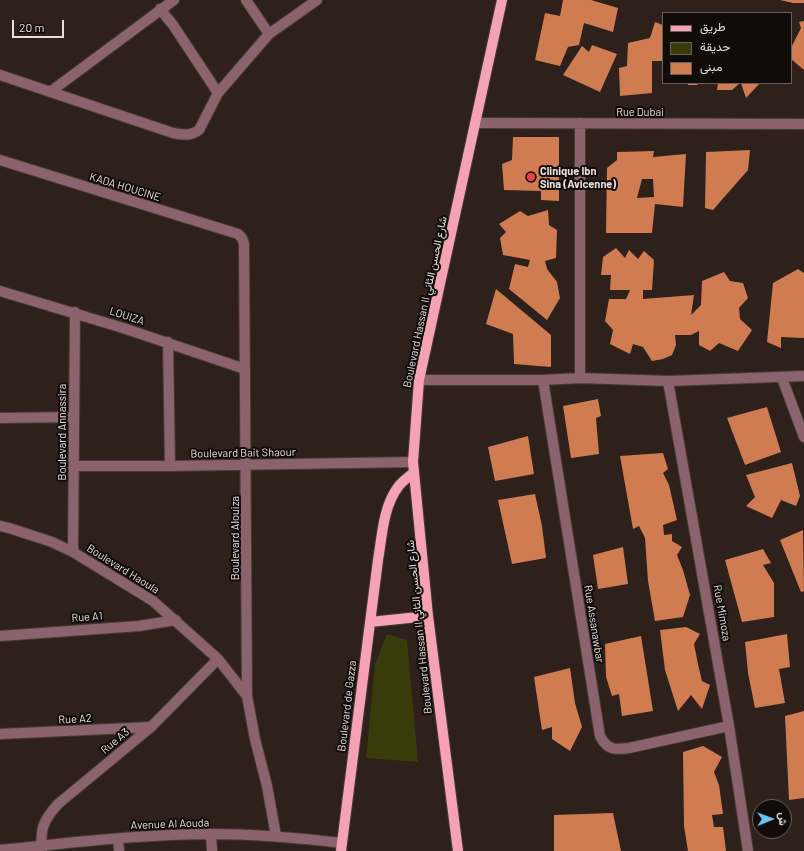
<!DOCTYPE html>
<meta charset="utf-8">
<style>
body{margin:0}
#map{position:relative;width:804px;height:851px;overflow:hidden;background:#2e201a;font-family:Barlow,Vazirmatn,sans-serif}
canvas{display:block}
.legend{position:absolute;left:662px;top:12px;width:130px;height:72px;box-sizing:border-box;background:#120c09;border:1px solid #68605d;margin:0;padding:5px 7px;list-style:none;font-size:12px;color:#e8dfda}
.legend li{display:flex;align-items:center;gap:8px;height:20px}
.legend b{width:20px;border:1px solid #68605d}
.north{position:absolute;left:752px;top:799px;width:40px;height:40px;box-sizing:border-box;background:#120c09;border:1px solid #68605d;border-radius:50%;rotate:89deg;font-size:11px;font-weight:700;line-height:16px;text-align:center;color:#e8dfda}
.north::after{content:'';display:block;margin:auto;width:14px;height:18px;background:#6bc3f2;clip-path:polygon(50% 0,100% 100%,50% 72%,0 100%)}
.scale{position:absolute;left:12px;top:20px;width:52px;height:18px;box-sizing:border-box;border:2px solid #e8dfda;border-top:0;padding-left:5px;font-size:12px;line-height:14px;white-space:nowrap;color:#e8dfda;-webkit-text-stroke:3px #120c09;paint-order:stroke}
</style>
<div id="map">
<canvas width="804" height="851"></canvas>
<ul class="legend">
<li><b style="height:5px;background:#f5a2b5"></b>طريق</li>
<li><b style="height:11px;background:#3a3b0a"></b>حديقة</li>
<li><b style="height:11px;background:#d07c52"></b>مبنى</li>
</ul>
<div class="north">ش</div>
<div class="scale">20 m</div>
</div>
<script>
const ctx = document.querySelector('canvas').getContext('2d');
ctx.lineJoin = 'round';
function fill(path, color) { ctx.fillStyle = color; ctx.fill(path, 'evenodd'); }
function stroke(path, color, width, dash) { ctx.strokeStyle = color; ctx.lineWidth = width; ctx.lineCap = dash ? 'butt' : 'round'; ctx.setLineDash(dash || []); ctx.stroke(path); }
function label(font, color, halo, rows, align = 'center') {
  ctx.font = font + ' Barlow,Vazirmatn,sans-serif'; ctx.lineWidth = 4; ctx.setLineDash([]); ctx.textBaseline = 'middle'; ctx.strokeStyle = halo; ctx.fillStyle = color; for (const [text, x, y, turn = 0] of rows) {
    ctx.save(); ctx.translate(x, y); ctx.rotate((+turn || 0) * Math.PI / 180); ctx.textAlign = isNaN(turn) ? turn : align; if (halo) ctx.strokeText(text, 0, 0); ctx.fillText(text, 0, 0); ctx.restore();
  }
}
const green = new Path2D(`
 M387,634l20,6 11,122 -52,-4 9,-94z`);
const building = new Path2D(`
 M563,0h28l27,8 -5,24 -29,-9 -5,22 -11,2 -8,19 -25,-6 10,-47 15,3z
 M780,0h24v3h-11z
 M804,21v49l-13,-11v-11l10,-20 -2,-6z
 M655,22l8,3v13l-1,23h-10v32l-32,3 -1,-28 8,-2 1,-23 22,-5z
 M592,45l25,9 -17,38 -37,-17 19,-29 7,6z
 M688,83h11l-2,2h-9z
 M718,83h22l-8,7h-15z
 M741,83h19l-14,15z
 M513,137h46v64l-18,-1v-9l-37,-1 -2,-26 10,-4z
 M750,150l-2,20 -35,40 -8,-2 1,-56z
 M654,151l-1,6 33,-3 -3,53 -28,-3 -3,29h-46l1,-65 10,-8v-8zM642,179h11l1,18 -17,1z
 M548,210l1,15 8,5 -1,28 -11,3 2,8 10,13 3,16 -13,22 -38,-31 6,-25 13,3 2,-7 -27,-5 -3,-17 6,-6 -7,-8 21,-13 8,5z
 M616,248l9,10 4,-8 9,9 6,-8 10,9 -2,30h-9v9l51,-4 -3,20 10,-10 1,-24 22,-9 6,9 13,2 5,15 -9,10 1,11 12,11 -14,21 -19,-8 -9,8 -11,-6v-14l-8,4h-16l1,10 -4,10 -9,4 -11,2 -9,-14 -10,-3 -3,10 -20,-10 3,-14 -8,-9 4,-22h17l4,-9h-20l1,-15h-10l2,-18z
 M798,269l6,4v65l-23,-1v11l-14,-6 6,-59z
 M496,289l55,46v32l-37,-3 -1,-30 -27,-10z
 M598,399l3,17 -5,2 3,36 -28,4 -8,-52z
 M767,407l14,45 -36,13 -18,-47z
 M528,436l6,38 -39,7 -7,-34z
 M663,453l5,16 -5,4 6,12 8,35 -14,5 1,10 8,-1v7l10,6 -5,8 6,15 7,25 -7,22 -28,4 -7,-40 -3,-43 -6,-12 -6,3 -13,-73z
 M792,463l8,33 -4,10 -15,-6 -9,18 -26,-12 9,-9 -9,-22z
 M535,494l7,32 4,32 -34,6 -14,-64z
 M803,530l1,61 -3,1 -21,-52z
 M623,547l5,37 -30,5 -5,-34z
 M763,549l8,14 -8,2 11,18v34l-32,5 -17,-62z
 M686,627l14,7 -6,10 4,20 4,17 8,4 -8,24 -11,-14 -13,16 -13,-41 -5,-40z
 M787,634l3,33 -11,2 6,34 -30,5 -7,-35 -3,-31z
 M641,636l12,75 -31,5 -3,-22 -7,2 -6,-19 -1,-33z
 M570,668l5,35 7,24 -12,24 -18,-12v-12l-10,3 -8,-53z
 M804,711v87l-15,2 -4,-84z
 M703,746l19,11 -8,15 5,13 4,29 -11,1 2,12h9l3,24h-38l-4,-25 -1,-74z
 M613,813l8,38h-67v-36z`);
const minor = new Path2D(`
 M246,0l23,34
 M160,9l13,16 45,68
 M0,75l173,58c10,2 18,3 26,-3l19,-37 51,-59 48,-34
 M50,92l124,-92
 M476,123l328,1
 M0,160l238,74 4,4 2,6 3,452 8,43 12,47 9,50
 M0,291l123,37 122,41
 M168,342l2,124
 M580,378v-255
 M782,378l22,59
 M419,380h124l37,-2 88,3 136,-5
 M543,380l57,356c7,14 15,14 29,12l100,-22
 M668,381l61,345 19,125
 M0,418l74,-1
 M74,466h96l243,-4
 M0,526l9,2 43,14 21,10 80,49 65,58 29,37
 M73,552l2,-240
 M0,636l139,-10 37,-6
 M0,734l151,-7
 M211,834l1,17
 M118,839l1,12
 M0,850c70,-7 141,-16 212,-16 44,0 87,4 130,9
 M42,851c-2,-23 1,-30 16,-47l93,-77 67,-68`);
const major = new Path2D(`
 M370,622l58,-6
 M341,851l37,-291c4,-23 5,-53 20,-73 4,-6 11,-10 16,-15
 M458,851l-30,-235 -15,-154 6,-82 83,-380`);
const markers = [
 [531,177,5,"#e0444e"]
];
const streetNames = [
 ["Rue Dubai",640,112],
 ["KADA HOUCINE",125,187,17],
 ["Boulevard Hassan II شارع الحسن الثاني",425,302,-78],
 ["LOUIZA",127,316,18],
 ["Boulevard Annassira",62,432,-90],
 ["Boulevard Bait Shaour",243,453,-1],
 ["Boulevard Alouiza",235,538,-90],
 ["Boulevard Haoula",123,569,32],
 ["Rue Mimoza",722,613,80],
 ["Rue A1",87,617,-4],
 ["Rue Assanawbar",594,624,81],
 ["Boulevard Hassan II شارع الحسن الثاني",419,627,-96],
 ["Boulevard de Gazza",347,706,-83],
 ["Rue A2",75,719,-3],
 ["Rue A3",115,741,-40],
 ["Avenue Al Aouda",170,824,-2]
];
const poiNames = [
 ["Clinique Ibn",540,171],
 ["Sina (Avicenne)",540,184]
];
fill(green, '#3a3b0a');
fill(building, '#d07c52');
stroke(minor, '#483b35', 12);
stroke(major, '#483b35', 12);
stroke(minor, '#8b636c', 10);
stroke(major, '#f5a2b5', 10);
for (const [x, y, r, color] of markers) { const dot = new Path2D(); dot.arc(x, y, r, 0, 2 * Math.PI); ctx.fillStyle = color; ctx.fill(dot); stroke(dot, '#120c09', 1.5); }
label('11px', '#e8dfda', '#120c09', streetNames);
label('bold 11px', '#e8dfda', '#120c09', poiNames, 'left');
</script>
